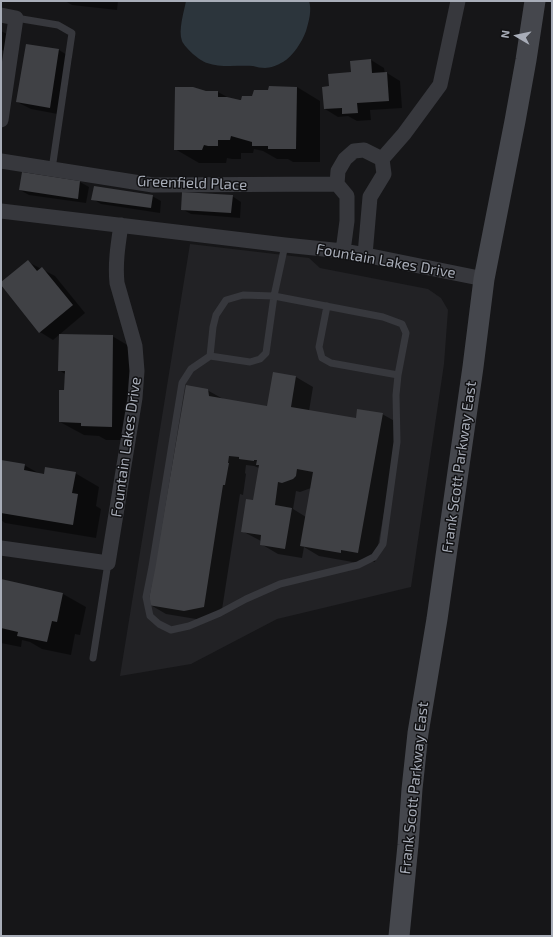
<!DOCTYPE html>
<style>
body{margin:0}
#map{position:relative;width:553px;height:937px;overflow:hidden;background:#161618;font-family:"Exo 2",sans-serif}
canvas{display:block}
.frame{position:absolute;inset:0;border:2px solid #a8adb8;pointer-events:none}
.north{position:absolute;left:497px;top:16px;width:40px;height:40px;-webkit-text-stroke:3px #111113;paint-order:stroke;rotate:279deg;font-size:11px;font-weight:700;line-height:16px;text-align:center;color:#a8adb8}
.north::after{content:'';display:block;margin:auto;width:14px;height:18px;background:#a8adb8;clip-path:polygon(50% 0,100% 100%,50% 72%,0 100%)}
</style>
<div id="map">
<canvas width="553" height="937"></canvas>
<div class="frame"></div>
<div class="north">N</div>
</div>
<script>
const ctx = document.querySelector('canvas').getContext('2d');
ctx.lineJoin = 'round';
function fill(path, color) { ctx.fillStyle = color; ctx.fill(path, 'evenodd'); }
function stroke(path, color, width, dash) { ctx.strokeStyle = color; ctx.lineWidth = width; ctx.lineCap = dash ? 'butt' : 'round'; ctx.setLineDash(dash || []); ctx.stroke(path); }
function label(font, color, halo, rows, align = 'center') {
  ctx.font = font + ' "Exo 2",sans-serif'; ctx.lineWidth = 3; ctx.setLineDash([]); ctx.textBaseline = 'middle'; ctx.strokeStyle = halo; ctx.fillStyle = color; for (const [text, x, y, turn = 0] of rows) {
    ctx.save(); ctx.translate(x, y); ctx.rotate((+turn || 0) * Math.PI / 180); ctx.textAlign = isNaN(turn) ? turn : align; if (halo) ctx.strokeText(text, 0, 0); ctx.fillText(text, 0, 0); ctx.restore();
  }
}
const built = new Path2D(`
 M190,244l119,14 11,10 108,21 13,9 7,12 -4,54 -33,223 -134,32 -86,45 -71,12z`);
const water = new Path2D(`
 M186,1h123c3,9 0,20 -3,30 -4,11 -13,25 -23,31 -5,3 -13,6 -18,6 -4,0 -8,-1 -12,-2 -15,-1 -32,2 -46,-3 -7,-2 -22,-15 -25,-22 -4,-11 2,-29 4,-40z`);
const shadow = new Path2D(`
 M65,1h53l-1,9 -45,-5z
 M1,31l8,4 -3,16 -5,-1z
 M27,45l32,5 13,8 -9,57 -32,-6 -14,-7z
 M371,60l13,8 1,6 2,-1 13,8 2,27 -32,2 1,10 -14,1 -9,-5 -10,1 -13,-8 5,-22z
 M297,87l23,14v61h-27l-5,-3h-11l-14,-8 -9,-2 -1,4h-12v6h-9l-5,-1 -1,5h-27l-24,-14 31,-57h12l11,6 11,3 28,-10z
 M23,173l57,9 9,5 -3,16 -57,-8 -9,-5z
 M152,196l9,5 -1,12 -59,-9 -8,-5z
 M232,196l9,6 -1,16 -49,-4 -9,-5z
 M28,262l27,14 30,37 -32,27 -13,-8 -39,-49z
 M112,336l24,14 -1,90h-29l-7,-4 -15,-1 -24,-13 5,-31v-17l-6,-4z
 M274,373l22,4 17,10 -4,24 47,9 26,-6 18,10 -25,138 -16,-2 -1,3 -39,-7 -15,-9 -2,11 -24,-4 -17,-10v-3l-19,-10 12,-30 5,-33 -5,-2 -8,-1 -1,8 1,1 -3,21 -3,-1 -19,122 -19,4 -36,-6 -17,-10 58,-214 18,10 43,7zM311,488l-5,29 -13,-8 3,-18 4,1z
 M1,461l23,4 16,9 5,1 30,-2 24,14 -3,19 5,3 -5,29 -91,-15 -4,-3z
 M1,580l62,14 23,13 -6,28 -5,-1 -4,21 -29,-6 -12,-7 -8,-2 -1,7 -20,-4z`);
const building = new Path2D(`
 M26,44l33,5 -9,59 -34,-6z
 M371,59l1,14 15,-1 2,29 -32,2 1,10 -16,1v-6l-18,1 -2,-22 7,-1 -1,-12 23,-2 -1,-11z
 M269,86l28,1 -1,62h-28v-3h-16v-4l-21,-6 -1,4h-12v6h-10l-4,-1 -2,5h-28l1,-63h18l13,4h12v6h9l13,3h1l1,-4h10l2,-6h14z
 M22,172l58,9 -2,18 -59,-9z
 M94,186l59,9 -2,13 -60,-8z
 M182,192l51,3 -2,18 -50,-3z
 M28,260l9,11 5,-4 31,38 -34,28 -38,-48v-3z
 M59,334l54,1 -1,92 -31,-1v-3l-22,-1v-32h5l1,-19h-7z
 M273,372l23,4 -5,31 65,11 1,-9 26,4 -25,140 -17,-3v3l-41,-7 13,-74 -16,-3 -1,7 -3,3 -11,4 -4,-1 -3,23 17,3 -7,41 -25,-4 1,-10 -20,-3 5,-33 7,1 6,-35h-3l1,-5h-3v1l-15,-2v-2l-10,-1 -1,7h1l-4,22h-2l-19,122 -20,4 -36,-6 38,-220 22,4 1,7 58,10z
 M1,460l24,4 -1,6 20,4 1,-7 31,5 -4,21 6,1 -5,31 -72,-12z
 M1,579l62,14 -6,29 -5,-1 -5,21 -30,-6 1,-4 -17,-4z`);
const service = new Path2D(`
 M16,18l42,7 14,8 -20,136
 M285,245l-11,51 -31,-1 -17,5 -10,15 -3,12 -3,29 -19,13 -9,14 -30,184 -6,30 4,19 9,8 12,6 18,-4 31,-13 26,-14 34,-15 78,-19 16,-8 9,-13 14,-102 -1,-47 2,-20
 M210,356l40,6 10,-3 6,-6 8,-57 109,21 19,7 4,9 -8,42 -67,-12 -9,-5 -3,-11 8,-41
 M93,658l15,-95`);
const minor = new Path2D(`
 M1,15l15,3 -15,102
 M1,161l152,24 184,-1
 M1,211l284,34 58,6 22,4 119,24
 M343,251l4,-30v-25l-10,-12 1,-13 7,-12 9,-8 10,-1 18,9
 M365,255l5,-58 14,-23 -2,-15 22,-25 36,-49 18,-84
 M1,548l107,15 27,-165 2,-27 -2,-25 -18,-63c-2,-20 1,-38 4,-58`);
const secondary = new Path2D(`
 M399,936l9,-91 4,-56 6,-56 19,-114 36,-252 11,-88 31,-158 11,-61 9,-59`);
const streetNames = [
 ["Greenfield Place",192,183,2],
 ["Fountain Lakes Drive",386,261,10],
 ["Fountain Lakes Drive",126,447,-82],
 ["Frank Scott Parkway East",459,467,-82],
 ["Frank Scott Parkway East",414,788,-84]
];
fill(built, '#222225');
fill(water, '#2c353c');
fill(shadow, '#0007');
fill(building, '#404145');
stroke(service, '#37383d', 7);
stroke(minor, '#37383d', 15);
stroke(secondary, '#45474d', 21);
label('15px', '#a8adb8', '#111113', streetNames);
</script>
